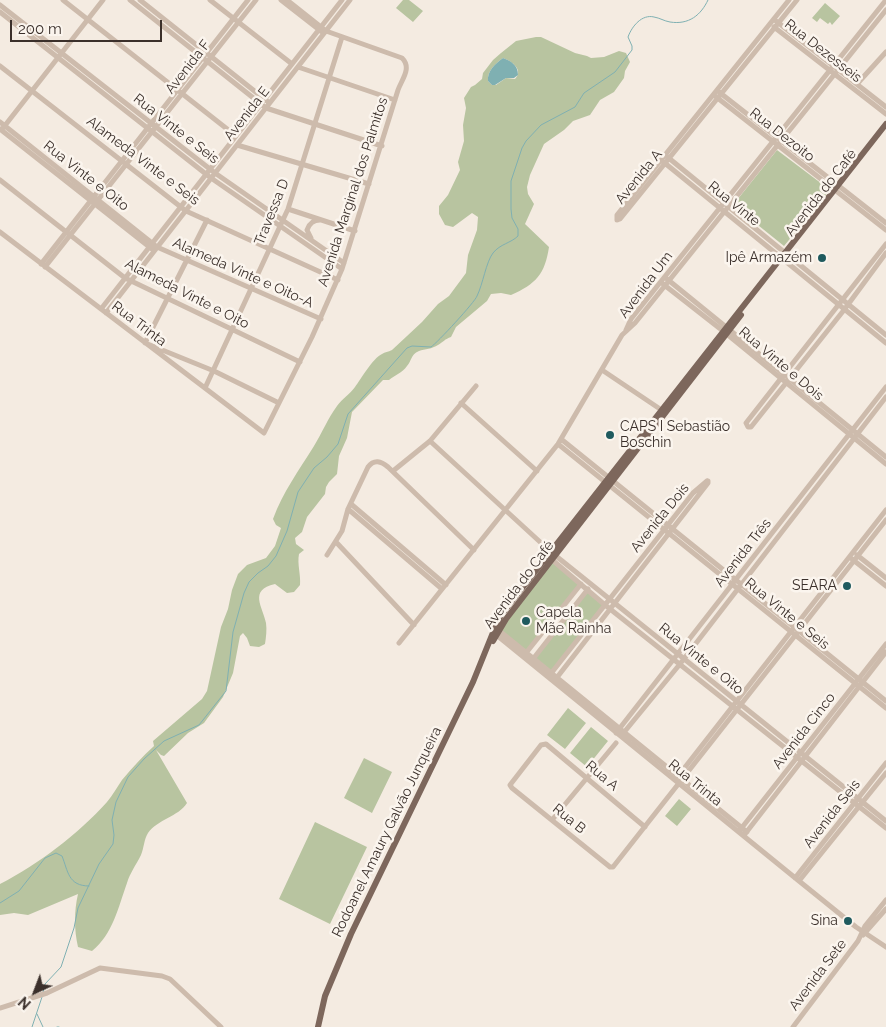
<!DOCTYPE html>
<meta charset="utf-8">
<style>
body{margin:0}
#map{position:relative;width:886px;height:1027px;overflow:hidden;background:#f4ebe1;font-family:Raleway,sans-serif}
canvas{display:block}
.north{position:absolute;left:10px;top:967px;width:50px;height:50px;-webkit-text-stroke:4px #fbf5ee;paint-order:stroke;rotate:223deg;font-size:14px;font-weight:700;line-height:20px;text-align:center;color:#3b302b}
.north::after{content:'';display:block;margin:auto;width:18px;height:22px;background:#3b302b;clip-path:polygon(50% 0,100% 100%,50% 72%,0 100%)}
.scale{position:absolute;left:10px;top:20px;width:152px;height:22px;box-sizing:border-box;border:2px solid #3b302b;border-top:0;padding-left:6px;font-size:15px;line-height:18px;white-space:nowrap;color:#3b302b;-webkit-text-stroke:4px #fbf5ee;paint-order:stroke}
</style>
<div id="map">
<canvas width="886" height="1027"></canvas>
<div class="north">N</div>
<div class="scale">200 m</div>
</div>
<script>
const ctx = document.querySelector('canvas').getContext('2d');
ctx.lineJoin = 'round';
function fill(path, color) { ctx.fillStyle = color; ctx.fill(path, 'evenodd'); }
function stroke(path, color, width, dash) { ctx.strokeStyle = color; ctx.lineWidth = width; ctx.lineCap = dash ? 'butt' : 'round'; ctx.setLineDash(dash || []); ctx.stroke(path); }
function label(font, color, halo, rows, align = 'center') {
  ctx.font = font + ' Raleway,sans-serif'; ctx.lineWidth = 5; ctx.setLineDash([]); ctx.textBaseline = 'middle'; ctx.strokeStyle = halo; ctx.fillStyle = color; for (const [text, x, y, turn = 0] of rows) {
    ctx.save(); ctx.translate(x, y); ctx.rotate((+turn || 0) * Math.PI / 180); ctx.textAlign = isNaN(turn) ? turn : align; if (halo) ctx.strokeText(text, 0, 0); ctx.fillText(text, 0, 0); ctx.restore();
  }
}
const green = new Path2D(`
 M403,0h6l14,11 -10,11 -17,-14z
 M825,3l15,13 -8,9 -2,-3 -2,2 -8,-6 -3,4 -5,-4z
 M536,37h5l34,16 12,3 4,2 13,-1 15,-6 7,2 4,9 -5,9 -1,7 -10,14 -14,8 -10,15 -17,6 -9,9 -20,14 -14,31 -3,12 1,7 6,10 -9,20 24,23c-4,27 -13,37 -38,48l-10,-2 -10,1 -4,7 -31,26 -5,10c-6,2 -8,5 -13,8 -6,4 -13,4 -19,6 -9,4 -7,10 -12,15 -5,7 -12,9 -18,14h-6l-31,32 -5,26 -8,18 -2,18 -8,8 -3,5 -1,7 -18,23 -5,15 -7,6 1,6 8,6 -5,4c-2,10 2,21 1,31l-6,7 -7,1 -12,-9c-27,6 -12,23 -9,39 1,7 0,14 -1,21l-6,3 -9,-1 -3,-8 -4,-5 -3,3 -7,37 -10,24 -19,26 -16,10 -24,23 -3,-1 -5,-5 31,53c-9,14 -29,16 -39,30 -4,6 -4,15 -7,22 -5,10 -11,18 -14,28 -9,25 -14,51 -35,68l-14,-4c-4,-17 -4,-36 0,-53l-50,21 -14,-2 -14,2v-31c39,-20 78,-50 107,-82 6,-7 10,-15 15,-22 10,-12 21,-24 32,-34l-1,-5 49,-42 5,-8 14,-64 7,-18 4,-19 6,-16 9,-9 19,-7 9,-12 6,-18 -5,-3 -3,-6c10,-27 26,-49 41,-73 8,-13 14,-28 23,-40 5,-7 13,-12 18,-19 6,-8 18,-29 27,-33 3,-2 6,-2 10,-4l30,-28 16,-18 11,-8 17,-23 2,-18 9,-25 1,-13 -6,-4 -19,14 -8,-2 -6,-11v-8l9,-11 12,-25 -2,-8 6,-21 -1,-16 3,-17 -2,-10 7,-11 4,-2 7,-6 1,-6 10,-13 8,-7 15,-12zM503,58c9,3 21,12 12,21l-9,-1 -10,7h-4l-4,-4c-1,-10 7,-17 15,-23z
 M777,150l53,40 -46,56 -51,-41z
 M552,560l28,23 -54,70 -27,-23z
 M588,589l17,16 -54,68 -18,-14z
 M568,708l18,15 -21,26 -18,-14z
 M591,727l17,14 -21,26 -17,-14z
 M364,758l28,14 -20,41 -28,-15z
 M679,799l12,10 -14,17 -12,-10z
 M315,822l52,25 -37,77 -51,-25z`);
const water = new Path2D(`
 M503,58c8,3 15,7 15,17l-4,3h-8l-11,7h-3l-4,-4c-1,-10 7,-17 15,-23z`);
const stream = new Path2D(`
 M0,903l19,-12 26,-33 11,-5 6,3c6,15 6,30 27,30
 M43,993l2,-9 16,-17 13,-39 4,-20 21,-44 14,-20 1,-9 -2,-15 4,-18 12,-25 16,-18 20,-18 35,-16 27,-34 7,-59 11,-39 5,-11 9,-9 10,-7 8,-10 11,-25 11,-39 16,-24 13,-11 11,-13 10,-30 59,-66 5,-2 19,1c6,-4 44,-45 46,-51 6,-12 9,-34 16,-43 7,-9 18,-10 25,-17v-7l-6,-11 -1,-9v-28l11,-33 4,-7 15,-16 34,-18 9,-14 31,-21 17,-22v-4l-4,-9c4,-11 14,-23 26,-20 6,1 10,4 16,5 19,3 31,-7 38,-22
 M37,1014l6,13
 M32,1027l10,-30
 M57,1027h2`);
const minor = new Path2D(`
 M63,0l173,136
 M130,0l136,108 116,38
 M140,0l127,101
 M210,0l82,64
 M281,0l41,32
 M0,5l215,168 129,90
 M0,12l211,166 131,91
 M776,21l110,86
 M774,27l112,87
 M0,66l186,145 152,69
 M298,67l97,33
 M857,84l29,-32
 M719,92l167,131
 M715,96l171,134
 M0,122l157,125 164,72
 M3,128l100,-128
 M0,129l152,120
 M237,145l132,39
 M665,155l221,180
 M661,160l225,183
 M0,180l125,98 175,84
 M288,209l67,22
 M207,220l-62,123 69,28 65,32
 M617,220l3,-1 177,-219
 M617,220v-5l172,-215
 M0,232l264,201 48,-96 30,-68 56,-179c4,-11 14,-22 4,-32l-76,-27 -39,-31
 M311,238l-4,-8c2,-6 6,-10 13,-10
 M886,244l-140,179 2,4h3l93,-117 42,-57
 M41,264l207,-264
 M45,267l211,-267
 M667,279l219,178
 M663,284l60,47 163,133
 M101,309l241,-309
 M106,313l244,-313
 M626,330l5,-11 255,-319
 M602,370l61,41
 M205,388l83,-179 54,-172
 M461,403l76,68
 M561,439l325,262
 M430,441l121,111 335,269
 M558,444l328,264
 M393,471l37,-30 46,-55
 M351,504l95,81
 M348,509l94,80
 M336,542l78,83
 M327,555l15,-24 6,-22 20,-42c6,-8 13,-6 20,0l86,83
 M857,555l29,23
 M550,558l55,47 281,223
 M852,559l34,27
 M497,629l250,203
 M494,633l305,248 57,46 30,20
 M399,643l159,-199 64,-109 13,-12 251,-313
 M526,653l55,-69
 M533,659l55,-70
 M549,676l144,-183 14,-12
 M555,680l153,-197v-2
 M616,733l270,-346
 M621,736l59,-72 206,-267
 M675,780l211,-270
 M552,820l64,-77
 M645,827l-99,-83 -5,1 -31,40 2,3 98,79h3l273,-347
 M740,830l146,-186
 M745,834l141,-182
 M795,878l91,-115
 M799,881l87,-108
 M863,935l23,-26
 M0,1008l47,-15 53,-25 62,8 8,3 51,48
 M793,1027l65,-86 7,-15 21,-26`);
const major = new Path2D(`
 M493,641l13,-22 235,-304
 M318,1027l7,-31 26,-62 122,-252 21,-52 7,-15 385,-491`);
const markers = [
 [822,258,5,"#1f5a5e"],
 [610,435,5,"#1f5a5e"],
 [847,586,5,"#1f5a5e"],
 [526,621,5,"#1f5a5e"],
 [848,921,5,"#1f5a5e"]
];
const streetNames = [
 ["Rua Dezesseis",823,51,38],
 ["Avenida F",188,67,-52],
 ["Avenida E",247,114,-52],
 ["Rua Vinte e Seis",176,129,38],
 ["Rua Dezoito",782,135,38],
 ["Alameda Vinte e Seis",143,161,37],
 ["Rua Vinte e Oito",86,176,38],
 ["Avenida A",639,177,-51],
 ["Avenida Marginal dos Palmitos",353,192,-72],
 ["Avenida do Café",821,193,-52],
 ["Rua Vinte",734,204,39],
 ["Travessa D",272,212,-68],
 ["Alameda Vinte e Oito-A",243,273,24],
 ["Avenida Um",646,285,-53],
 ["Alameda Vinte e Oito",187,294,27],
 ["Rua Trinta",139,324,37],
 ["Rua Vinte e Dois",781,364,40],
 ["Avenida Dois",660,518,-51],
 ["Avenida Três",743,553,-52],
 ["Avenida do Café",519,585,-53],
 ["Rua Vinte e Seis",787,614,39],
 ["Rua Vinte e Oito",701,659,39],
 ["Avenida Cinco",804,731,-52],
 ["Rua A",602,776,40],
 ["Rua Trinta",695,783,39],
 ["Avenida Seis",832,814,-52],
 ["Rua B",569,819,39],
 ["Rodoanel Amaury Galvão Junqueira",387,832,-64],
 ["Avenida Sete",818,975,-53]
];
const poiNames = [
 ["Ipê Armazém",812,258],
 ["CAPS I Sebastião",620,427,"left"],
 ["Boschin",620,443,"left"],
 ["SEARA",837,586],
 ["Capela",536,613,"left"],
 ["Mãe Rainha",536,629,"left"],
 ["Sina",838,921]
];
fill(green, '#b8c4a0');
fill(water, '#7fb0b2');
stroke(stream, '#7fb0b2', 1);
stroke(minor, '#cdbbac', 5);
stroke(major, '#7d675c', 6);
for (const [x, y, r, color] of markers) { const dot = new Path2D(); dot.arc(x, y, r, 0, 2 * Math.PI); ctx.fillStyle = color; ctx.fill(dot); stroke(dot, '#fbf5ee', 2); }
label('14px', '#3b302b', '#fbf5ee', streetNames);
label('14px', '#3b302b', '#fbf5ee', poiNames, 'right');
</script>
